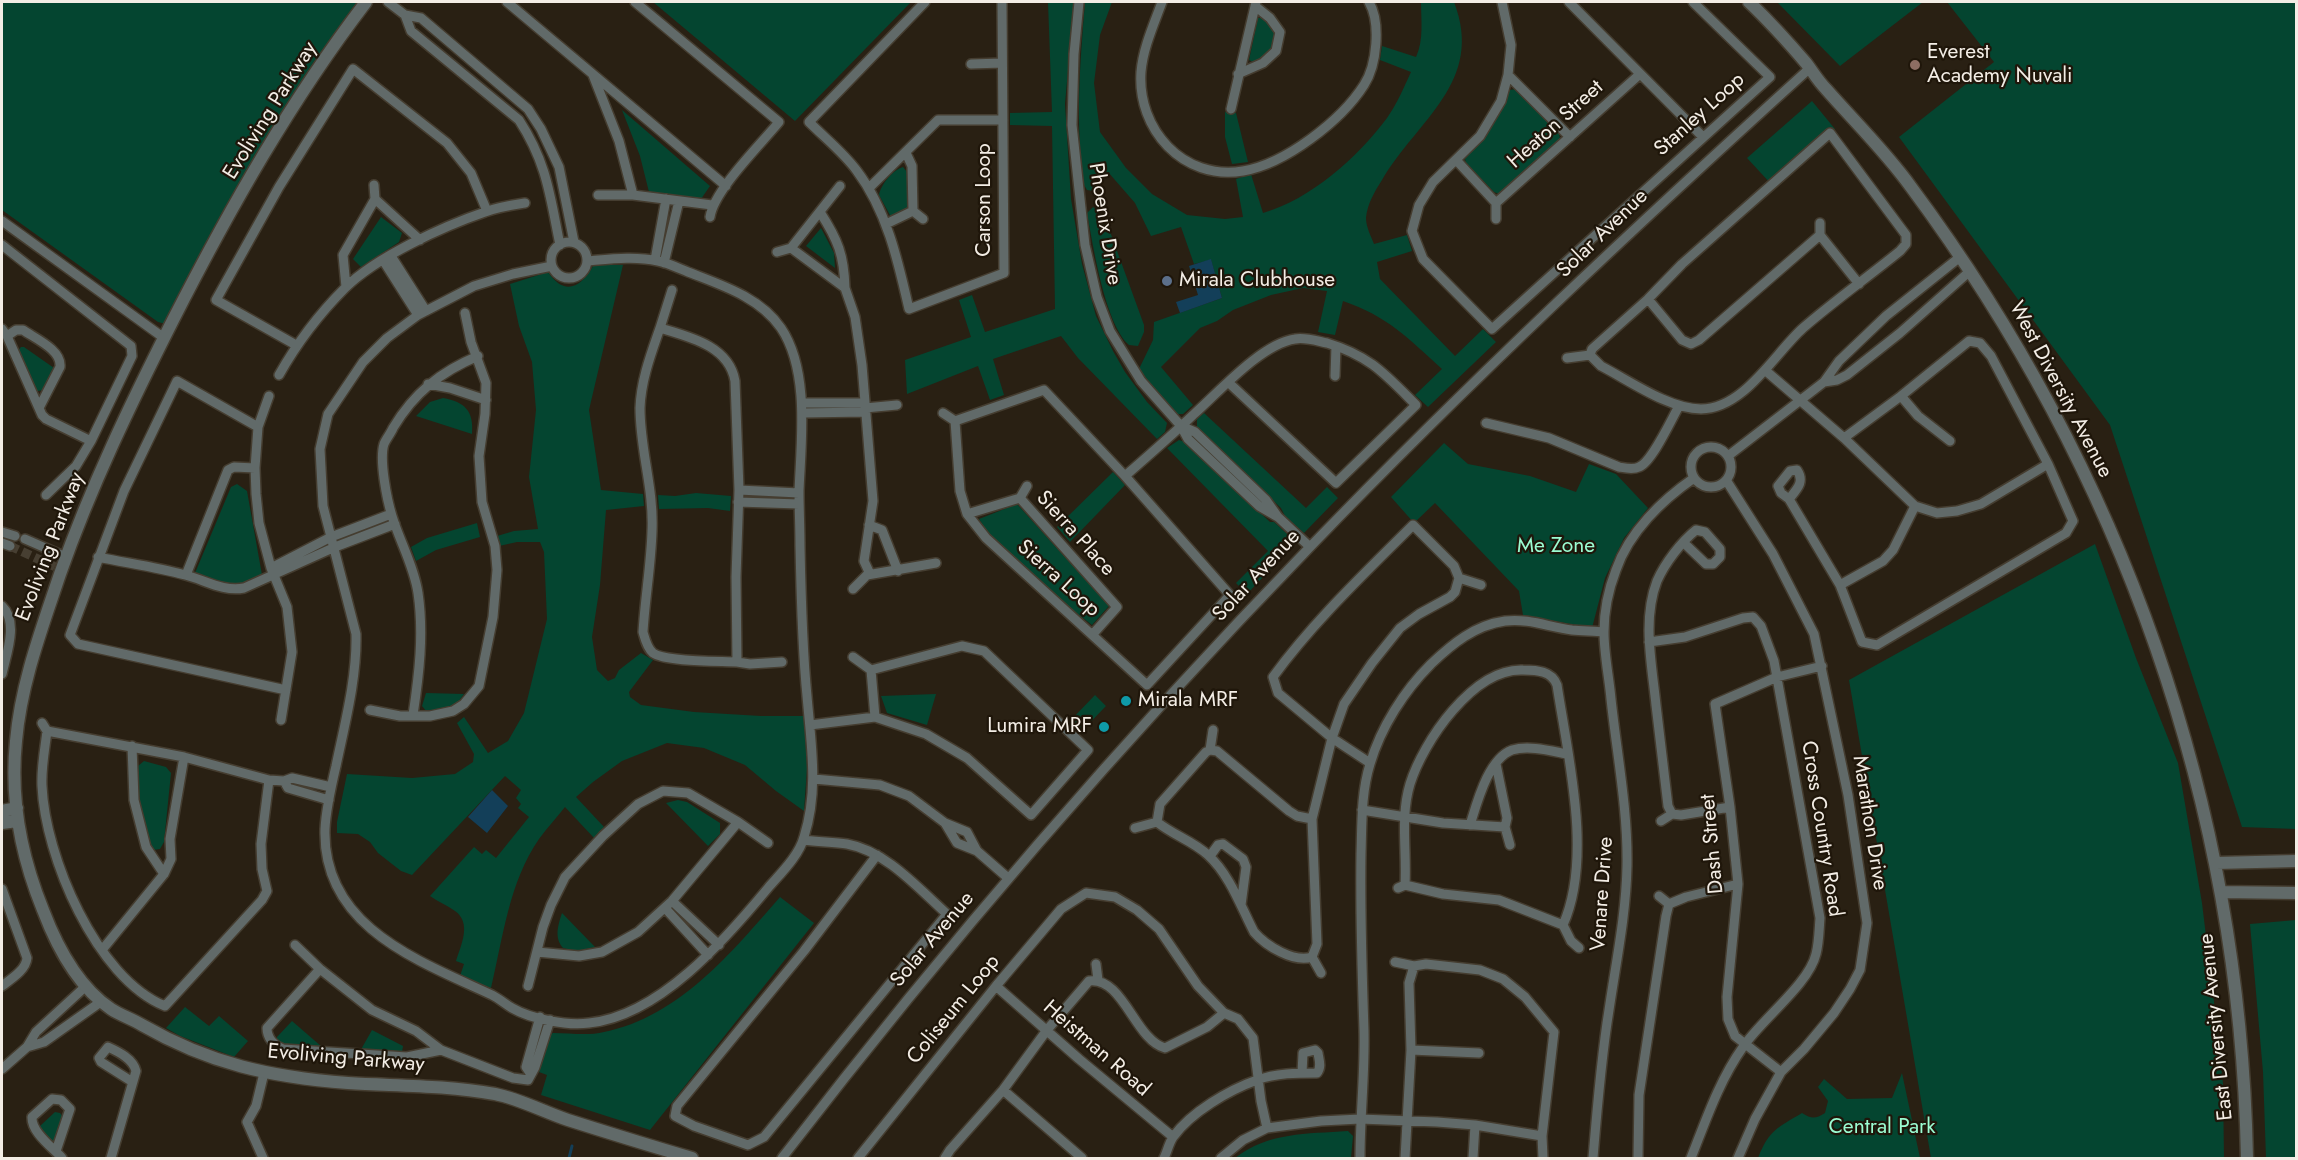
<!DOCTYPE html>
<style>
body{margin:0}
#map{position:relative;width:2298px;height:1160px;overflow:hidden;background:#292013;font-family:Jost,sans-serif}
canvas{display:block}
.frame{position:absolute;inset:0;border:3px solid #f3ede5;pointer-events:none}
</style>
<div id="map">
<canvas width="2298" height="1160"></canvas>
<div class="frame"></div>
</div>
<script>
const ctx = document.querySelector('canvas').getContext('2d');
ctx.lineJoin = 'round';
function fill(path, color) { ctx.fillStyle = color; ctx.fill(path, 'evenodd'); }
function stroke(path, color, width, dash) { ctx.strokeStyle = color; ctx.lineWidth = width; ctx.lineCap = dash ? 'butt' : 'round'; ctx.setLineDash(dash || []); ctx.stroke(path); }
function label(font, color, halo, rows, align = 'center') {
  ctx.font = font + ' Jost,sans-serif'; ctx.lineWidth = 4.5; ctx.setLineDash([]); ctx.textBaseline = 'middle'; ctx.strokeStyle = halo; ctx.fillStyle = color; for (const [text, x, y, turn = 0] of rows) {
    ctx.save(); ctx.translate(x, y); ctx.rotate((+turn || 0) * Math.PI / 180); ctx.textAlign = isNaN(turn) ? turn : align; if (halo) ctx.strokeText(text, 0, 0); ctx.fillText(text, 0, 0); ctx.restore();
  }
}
const green = new Path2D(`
 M2,2h355l-44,61 -120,204 -27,57 -8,-2 -156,-112z
 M653,2h258l-116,119z
 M1048,2h26l-9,102 6,95 11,65 14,52 17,35 12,21 22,30 20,21 -2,9 -8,7 -79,-81 -17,-22 -68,23 11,36 -14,5 -12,-34 -71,28 -2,-34 66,-23 -12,-37 13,-5 13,37 70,-23 -3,-183 -42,-1v-12l42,-1z
 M1085,2h27l-12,33 -6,48 6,49 26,36 26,26 35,21 38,4 18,-2 -7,-38 15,-5 12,39c48,-14 94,-55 124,-95 10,-14 17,-31 24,-46l-31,-12 2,-14 34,11c8,-17 5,-37 5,-55h33c31,80 -37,118 -72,178 -7,11 -15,24 -16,38 0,9 5,18 8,26l33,-9 5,16 -35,11 3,17 75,77 28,-27 13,13 -68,65 -13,-12 27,-26c-34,-31 -55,-53 -99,-68l-8,34 -17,-3 9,-41 -24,-3 -32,7 -38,15 -16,11 -17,7 -39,39 32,38 -10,9h-6l-15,-15 -23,-30 14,-29 1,-18 68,-24 -11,-38 -17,4 -13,-37 -30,9 -16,-33 -27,-31 -14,19 -7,-1 -3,-5c-9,-62 -4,-122 1,-183z
 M1777,2h146l-83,64z
 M1947,2h349v827l-54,-2 -132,-402 -211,-288 95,-75z
 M1258,18h6c8,8 12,13 12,25l-14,15 -9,4 -4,-2z
 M1516,89l43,44 1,6 -61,55 -5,-2 -28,-29 -1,-4c21,-24 34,-40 45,-69z
 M1812,101l23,28 -63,56 -25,-27z
 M622,110l88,76 -9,13 -52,-7 -9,-36z
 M1225,112l11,1 12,49 -16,2 -7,-27z
 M903,167l4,5 2,33 -3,5 -15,7 -12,-22c2,-11 14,-25 24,-28z
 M1093,207l11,8 40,110v7l-6,14 -9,-1c-24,-21 -36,-100 -42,-132z
 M381,217l21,16 -3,9 -38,25 -8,-8z
 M821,228l13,25 1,15 -29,-22z
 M604,265h19l-34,145 12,80 42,4 1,12 -38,4 -6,75 -8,52 5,33 11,11 7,-3 4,-8 22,-17 12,7 -24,32 1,5 11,8 53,7 67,4h43l3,52 -3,43 -28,-20 -31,-26 -41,-17 -37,-5 -45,18 -29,21 -17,15 28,30 -10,11 -29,-31c-8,10 -18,21 -26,32 -30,43 -36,99 -48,149l-31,-12 4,-12 -8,-3c5,-16 16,-38 -1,-50 -8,-6 -17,-9 -25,-15l44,-49 8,7 4,-4 10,8 33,-41 -11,-9 3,-4 -5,-6 5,-8 -16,-14 -93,99 -11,-4 -23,-18 -8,-11 -12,-8 -21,-1v-11l10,-48 65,4 43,-4 18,-12 1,-8 -17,-31 7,-6 24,36 20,-12 16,-28 23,-94 -3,-67 -4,-10h-23l-18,4 -2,-10 17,-5 24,-2 -9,-52 7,-67 -4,-48 -13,-36 -9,-42 38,-12c16,24 33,16 45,-6z
 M21,347h3l30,21 -9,22 -8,1 -21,-38z
 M443,398c22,4 31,13 29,36l-56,-18 14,-14z
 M1204,413l102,95 21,-21 11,11 -34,35 -19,-17 -4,-8 -84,-80v-9z
 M1179,440l6,2 85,80h4l22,20 -49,52 -11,-11 32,-32 -101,-103z
 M1444,443l24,21 62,12 46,16 13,-28 27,10 32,34 -24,30 -19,40 -13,50 -69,-13 -4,-24 -84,-88 -21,20 -23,-26z
 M1113,472l12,13 -55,57 -13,-15z
 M237,484l10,7 15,84 -25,13 -41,-11 -1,-4 36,-86z
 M696,493l35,3 -1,15 -22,-3 -49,1 -1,-14 17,1z
 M1017,504l92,102 -17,19c-38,-30 -88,-64 -113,-106z
 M477,523l3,14 -44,13 -20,11 -5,-14 16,-9z
 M2095,544l41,114 42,105 24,140 12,99 9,82 1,74h-293l-82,-478z
 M426,693l38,1 -8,11 -29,7 -5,-6z
 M936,694l-9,31 -40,-12 -6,-17z
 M1095,695l11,11 -26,27 -11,-11z
 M144,761l22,6 5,6 -7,69 -4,7 -7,1 -3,-5c-7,-27 -14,-52 -12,-79z
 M678,800l9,2 33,21v11l-12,12 -42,-43z
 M780,897l34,26 -164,207 -109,-35 6,-20 -8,-3 11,-37 3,-2c17,0 35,3 51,-1 75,-15 128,-80 176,-135z
 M562,913l33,34 -18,4 -14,-3c-9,-10 -5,-23 -1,-35z
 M2296,920v238h-30l-3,-86 -13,-148z
 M185,1007l24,19 10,-10 29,25 -14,16 -54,-21 -14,-8z
 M292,1021l37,32 -45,-5 -8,-6 1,-5z
 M372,1030l31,16 -1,6 -5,2 -38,-1z
 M1902,1073l18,85h-162c11,-28 19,-30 44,-45 10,6 13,6 23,0l3,-12 -10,-14 6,-8 23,20 45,-1z
 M55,1112l5,1 4,5 -9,24 -5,2 -11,-13 1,-5z
 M1348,1131l5,5 -2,22h-116c34,-26 71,-24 113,-27z`);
const water = new Path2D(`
 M1211,259l11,39 -42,15 -4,-11 22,-7 -9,-29z
 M492,790l16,16 -21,27 -19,-16z`);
const stream = new Path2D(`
 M569,1158l3,-12`);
const minorTunnel = new Path2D(`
 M10,546l52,24`);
const minor = new Path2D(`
 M388,2l17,13 16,3 107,91 13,20 18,38 15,75
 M507,2l219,184
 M635,2l144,120c-18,22 -65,68 -69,95
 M925,2l-116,120c16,16 35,31 48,49 30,40 41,90 52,138l95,-36
 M1002,2l2,271
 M1079,2l-5,52 -2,71 13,120 12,52 13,34 31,50 40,45 7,13 71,67 19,11
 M1162,2c-8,22 -19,46 -21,70 -4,57 42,109 102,99 42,-7 98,-50 121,-86 13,-20 17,-62 5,-83
 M1502,2l9,43 -3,30 -7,26 -21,35 -47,46 -14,23 -7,26 11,28 69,70 278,-252 -77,-75
 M1569,2l134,135
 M405,15l6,16 108,89c28,43 31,76 41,125
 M971,64l31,-1
 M1238,74l25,-11 13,-12 4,-19 -10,-14 -15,-12
 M593,75l26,66 14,54
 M1508,75l62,62
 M1231,109l25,-107
 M1830,133l76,102v9l-6,7c-32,26 -66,50 -97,77 -28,25 -59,81 -102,81 -32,0 -71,-28 -100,-43l-11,-11 2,-6 56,-50 34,-35z
 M1457,161l39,42v16
 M374,185l1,14
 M869,188l69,-68h65
 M598,195h35l79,10
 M1496,203l144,-129
 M913,211l10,8
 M820,212c18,28 24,43 25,76
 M2,221l162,117
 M886,224l27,-13 -1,-45 -6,-13
 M1820,235v-12
 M551 260a18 18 0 1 1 36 0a18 18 0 1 1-36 0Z
 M2,245l129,101 1,10 -41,85 -45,-22 -4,-4 -35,-79 -5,-7
 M791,248l54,40 10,29 7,48 11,136 -9,60 6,13
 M777,252l14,-4 49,-62
 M391,256l35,55
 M1960,257l-74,59 -47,45 -15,21 13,-2 10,-5 53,-42 70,-62
 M383,260l35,55
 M655,260l11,-61
 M664,263l15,-62
 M552,266l-39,8 -39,12 -56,29 -31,23 -24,24 -35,52 -8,35 3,57 33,128c1,44 -11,89 -20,132 -5,21 -10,42 -11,63 -3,98 94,132 167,166 8,4 13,9 20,13 19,11 55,18 77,15 70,-7 136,-83 179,-135 12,-14 31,-32 36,-51 15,-47 7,-93 3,-141 -5,-50 -6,-100 -7,-150 0,-18 -1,-37 -1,-55 2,-49 11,-120 -18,-163 -21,-31 -60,-43 -93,-56 -10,-4 -20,-9 -30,-11 -23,-5 -47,-2 -71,0
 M346,287l-3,-32 32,-56 45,41
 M1648,299l34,41 9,4 8,-4 121,-105 39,49
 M660,328c30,9 69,18 75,53l4,109 -3,87 1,85c-17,-1 -72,0 -84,-9 -6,-5 -8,-14 -10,-21 2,-34 8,-67 9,-101 2,-42 -12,-81 -12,-123 1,-28 11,-54 20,-80z
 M660,328l12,-38
 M7,336l9,-6h7c13,9 39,20 37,37l-21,41
 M296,345l-80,-45 63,-113 74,-118 94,74 24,30 16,38
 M1567,358l23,-3
 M1766,371l78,67 71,68 22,7 20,-2 24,-7 67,-40
 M279,375c18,-32 40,-61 66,-87 31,-31 99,-62 140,-76 13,-5 27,-7 40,-9
 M1335,376l1,-30
 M428,384l22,4 36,12
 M1044,390l81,86 105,119 -83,90 -161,-147 -19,-24 -7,-23 -5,-70z
 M269,396l-11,31 -3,41 1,26 3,29 12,45 16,39 5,45 -11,68
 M1901,396l17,20 32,25
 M802,403h63
 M865,408l32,-3
 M803,413l62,-1
 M943,413l12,8
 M1486,423l63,15 70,29c6,1 14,3 20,0 13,-5 32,-47 40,-61
 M1181,426l14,6 71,68 12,17 32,30
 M258,427l-81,-46 -53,110 -54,144 8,9 208,46
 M1691 467a20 20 0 1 1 40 0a20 20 0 1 1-40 0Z
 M1728,456l96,-74
 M1125,476c23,-20 46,-40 68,-61 26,-23 68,-71 102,-76 10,-2 22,2 32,4 43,13 58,31 89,62l-80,78 -108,-101
 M1726,480l47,74 41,80 34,161 19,128 -7,47 -10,19 -16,24 -30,36 -23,23 -26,47 -17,39
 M739,490l60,3
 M46,495l30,-29 15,-25
 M1020,498l7,-12
 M1789,499c8,-10 16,-17 8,-29l-7,1 -12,15 3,7 8,6 51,86 22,57 15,3 189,-112 7,-12 -25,-57 -57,-108 -11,-13 -11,-2 -68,55 -57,42
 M738,502l61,2
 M967,514l53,-16 97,109 -24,27
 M869,525l13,5 16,41
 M2,532l13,4
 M25,539l41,18
 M2,543l8,3
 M1684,543l22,21h7l7,-7v-8l-15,-17 -9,-2c-15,12 -31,33 -39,51 -15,39 -5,84 -1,124 4,34 8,67 12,101l4,8 9,1 49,-8
 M98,557c28,6 59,10 87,18 20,5 38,17 59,13l91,-41 60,-23
 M271,568l60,-31 60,-23
 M186,575l42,-105 6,-3 21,1
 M1459,578l22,7
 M1840,585l43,-24 10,-11 22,-44
 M853,589l14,-14 69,-12
 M2,606c17,16 4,49 0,68
 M1649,642l36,-5 58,-19 10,-1 8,9 13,35 46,257c-1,12 -1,25 -4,36 -7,30 -55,66 -73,93 -24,34 -37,73 -52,111
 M737,662l13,2 32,-2
 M871,670l4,47
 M1715,704l15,103 8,77 -11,113 1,22 7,17 46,36
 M1715,704l62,-27 45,-11
 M370,710l30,6h30l23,-5 11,-7 15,-18 14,-69 4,-47 -2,-24 -13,-44 -3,-46 6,-42 1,-31 -15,-41 -6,-29
 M413,715c6,-40 11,-81 5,-122 -4,-27 -18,-51 -26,-77 -5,-16 -13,-56 -8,-72 2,-5 7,-11 9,-16 21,-35 47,-56 85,-72
 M42,723l5,8 137,26 85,23 15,1 8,-3 39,9
 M810,725l65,-8 51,17 41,24 64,57 57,-65 -104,-99 -22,-5 -91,24 -18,-13
 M47,731c-2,17 -6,37 -5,55 3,70 54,192 123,220l97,-106 5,-9 -5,-22 -1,-25 8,-64
 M132,746l2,54 12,47 18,27
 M1210,750l7,1 72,60 8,5 15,3
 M814,779l66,6 29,11 36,27 12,20 20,8
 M284,781l4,7 41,12
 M1362,810l81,13 62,4 2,-9 -11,-54
 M1661,821l11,-7
 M1157,822c16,13 36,19 51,33 22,20 33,52 46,77 12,14 40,31 58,25
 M1157,822l3,-18 46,-52 4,-2 3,-20
 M945,823l22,9 10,19 31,27
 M1470,825c7,-22 18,-66 42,-75 17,-5 39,1 55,4
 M1505,827l5,18
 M1135,828l22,-6
 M804,840c14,2 29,2 43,4 39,7 71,44 100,70l-183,223 -16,8 -54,-19 -19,-10 2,-10 127,-155 73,-96
 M1210,856l8,-11 5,-1 20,15 3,8 -5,38
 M1405,885c2,-34 -5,-68 5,-101 13,-42 63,-116 113,-114 14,0 29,1 34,15 11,72 36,173 6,240
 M1398,888l7,-3 38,9 56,6 64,25 8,16 8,7
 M2,889l25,69c-1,12 -16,21 -25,28
 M1659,896l10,8
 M672,901l47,44
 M665,908l43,47
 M295,945l25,24 52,41 44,21 25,19 72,28 15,2 7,-13 15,-47
 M102,950l62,-76 7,-15 -1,-20 14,-82
 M537,952l42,4 23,-4 36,-20 34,-31 66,-79
 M1312,957l5,-13 -5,-125 20,-81 12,-34 28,-41 28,-35 19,-14 31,-17 5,-5 4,-14 -5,-12 -41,-41c-48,48 -100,97 -140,152l5,16 54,45 38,25
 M1312,957l9,16
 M1395,962l19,4 12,-2 54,6 23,9 22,18 29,35 -12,104 1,22
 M1096,964l2,16
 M320,969l-53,59c0,10 7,18 16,21l124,8 34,-7
 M528,986l15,-59 8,-22 14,-28 38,-41 35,-32 25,-13 25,2 50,29 30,21
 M996,986l83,73 94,78
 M27,1047l17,-5 58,-41
 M1411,1050l68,3
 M2,1069l25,-22 9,-15 50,-46
 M530,1073l-4,-6 14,-50
 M1003,1090l79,68
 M56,1151l14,-42 -9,-9 -9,-1 -20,18c-1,15 20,30 30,41
 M111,1158l25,-87c-3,-12 -17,-19 -28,-24l-9,11 2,4 30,19
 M263,1158l-16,-36 9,-16 8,-33
 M782,1158c164,-213 340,-417 527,-610 161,-167 330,-325 501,-480
 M858,1158l138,-172 65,-77 25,-16 29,4 22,13 22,19 39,57 26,27 14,6 15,19 8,63 6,27
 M945,1158l5,-8 53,-60 44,-60 42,-49c34,-5 46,59 76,67l42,-21 17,-14
 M1164,1158c3,-6 5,-15 9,-21 18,-25 56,-47 84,-57 19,-7 40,-7 60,-7 5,-6 2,-13 1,-20l-3,-3 -12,3 -1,20
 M1221,1158l22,-18 24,-12 54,-7 39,-2 77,3 38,3 67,11
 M1360,1158c0,-42 5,-84 4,-127 -2,-59 -4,-118 -3,-177 1,-30 0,-61 9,-90 11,-37 34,-73 61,-100 21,-20 44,-39 74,-43 23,-3 44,6 67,9 10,1 21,1 32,2
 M1405,1158l6,-108 -2,-67 5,-17
 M1473,1158l2,-33
 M1593,1158c4,-49 8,-99 16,-148 7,-48 17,-95 18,-144 1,-56 -10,-111 -16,-167 -2,-22 -7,-45 -7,-67 0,-20 5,-44 12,-62 13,-38 46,-70 78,-92
 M1638,1158l1,-63 27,-179 3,-12 17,-7 52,-13`);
const tertiary = new Path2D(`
 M366,2c-75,98 -137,208 -193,318 -42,83 -82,166 -113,254 -18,54 -39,109 -44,167 -6,58 5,115 27,169 14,37 34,76 68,99 9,6 21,10 31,16 68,39 128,52 206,58 50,3 96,2 147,11 25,5 49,18 73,26 41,13 83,26 124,38
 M1749,2c20,19 39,40 57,61 7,9 12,18 20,26 28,32 60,63 85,98 211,284 329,617 336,971
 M2,811l15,-3
 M2,823l15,-2
 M2216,863l80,-2
 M2221,892l75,1`);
const markers = [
 [1915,65,6,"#8d6e63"],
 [1167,281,6,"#5c6f8a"],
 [1126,701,6,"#0f9aa8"],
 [1104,727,6,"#0f9aa8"]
];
const poiNames = [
 ["Everest",1927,53],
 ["Academy Nuvali",1927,77],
 ["Mirala Clubhouse",1179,281],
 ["Mirala MRF",1138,701],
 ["Lumira MRF",1092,727,"right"]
];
const streetNames = [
 ["Evoliving Parkway",271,111,-58],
 ["Stanley Loop",1700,115,-42],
 ["Heaton Street",1556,125,-42],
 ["Carson Loop",985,200,-90],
 ["Phoenix Drive",1104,224,81],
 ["Solar Avenue",1603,234,-44],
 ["West Diversity Avenue",2060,390,62],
 ["Sierra Place",1075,534,48],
 ["Evoliving Parkway",51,547,-69],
 ["Solar Avenue",1257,576,-47],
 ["Sierra Loop",1058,579,42],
 ["Marathon Drive",1869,823,81],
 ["Cross Country Road",1821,829,81],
 ["Dash Street",1713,844,-95],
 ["Venare Drive",1603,894,-86],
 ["Solar Avenue",933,940,-50],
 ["Coliseum Loop",954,1010,-51],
 ["East Diversity Avenue",2217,1027,-96],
 ["Heistman Road",1096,1049,41],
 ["Evoliving Parkway",346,1059,5]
];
const parkNames = [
 ["Me Zone",1556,547],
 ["Central Park",1882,1128]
];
fill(green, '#044530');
fill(water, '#133f59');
stroke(stream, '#133f59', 3);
stroke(minorTunnel, '#473f32', 9, [9, 4.5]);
stroke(minor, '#453d30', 12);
stroke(tertiary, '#453d30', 15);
stroke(minor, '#616a69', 9);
stroke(tertiary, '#616a69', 12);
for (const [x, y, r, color] of markers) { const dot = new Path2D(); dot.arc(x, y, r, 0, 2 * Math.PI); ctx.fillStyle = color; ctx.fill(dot); stroke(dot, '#1f160a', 2); }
label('21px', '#f3ede5', '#1f160a', poiNames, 'left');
label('21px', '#f3ede5', '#1f160a', streetNames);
label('21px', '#9bfcd2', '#1f160a', parkNames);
</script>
